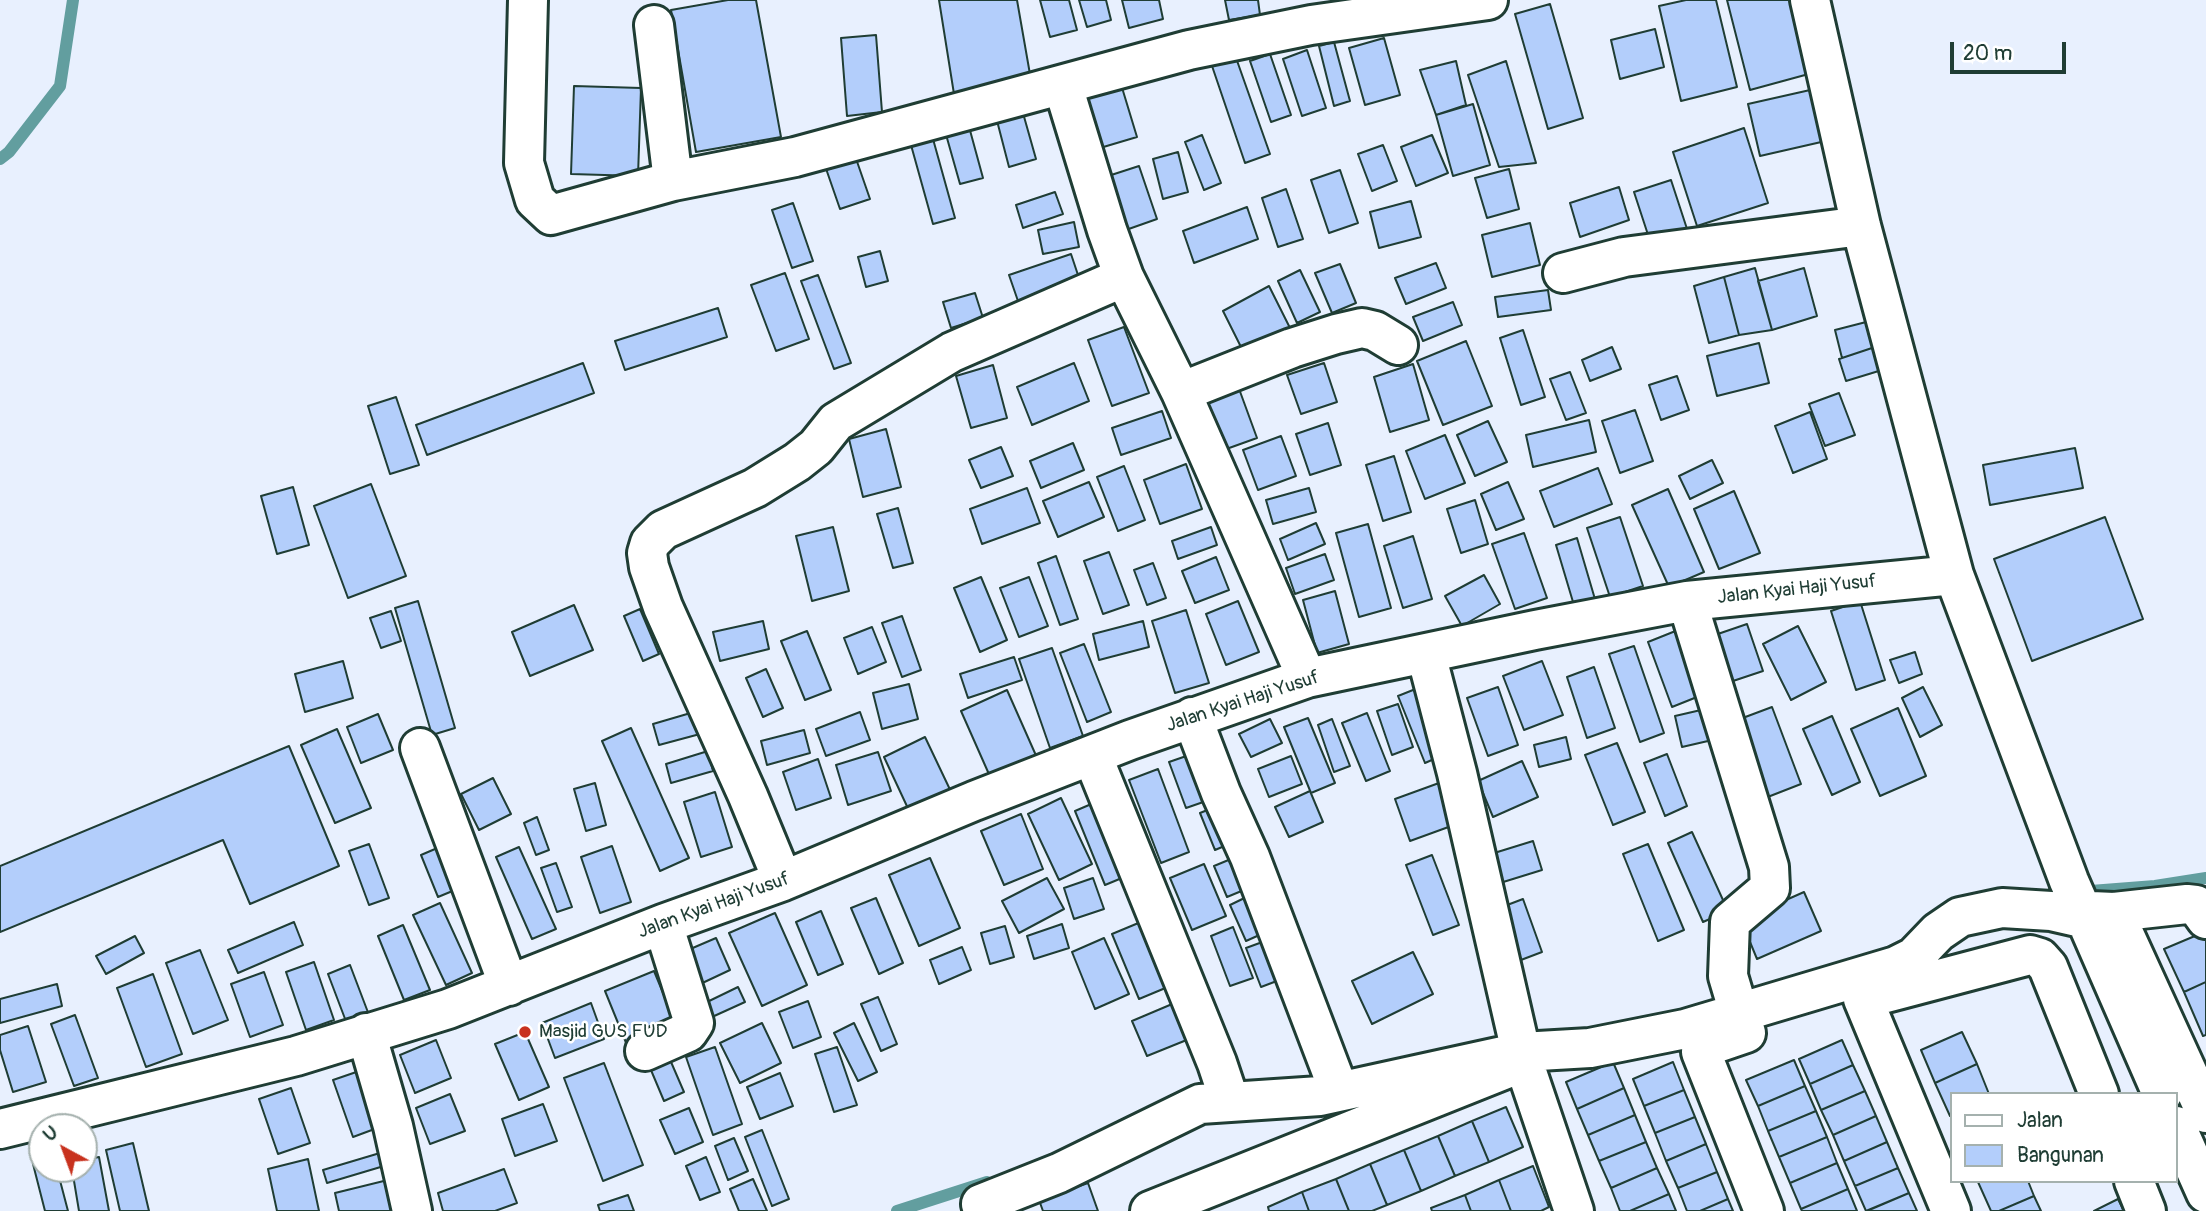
<!DOCTYPE html>
<style>
body{margin:0}
#map{position:relative;width:2206px;height:1211px;overflow:hidden;background:#e8f0fe;font-family:Pangolin,sans-serif}
canvas{display:block}
.legend{position:absolute;left:1950px;top:1092px;width:228px;height:91px;box-sizing:border-box;background:#fff;border:2px solid #a5b1ae;margin:0;padding:9px 12px;list-style:none;font-size:21px;color:#1f3d34}
.legend li{display:flex;align-items:center;gap:14px;height:35px}
.legend b{width:35px;border:2px solid #a5b1ae}
.north{position:absolute;left:28px;top:1113px;width:70px;height:70px;box-sizing:border-box;background:#fff;border:2px solid #a5b1ae;border-radius:50%;rotate:319deg;font-size:19px;font-weight:700;line-height:28px;text-align:center;color:#1f3d34}
.north::after{content:'';display:block;margin:auto;width:24px;height:32px;background:#c8321e;clip-path:polygon(50% 0,100% 100%,50% 72%,0 100%)}
.scale{position:absolute;left:1950px;top:42px;width:116px;height:32px;box-sizing:border-box;border:4px solid #1f3d34;border-top:0;padding-left:9px;font-size:21px;line-height:24px;white-space:nowrap;color:#1f3d34;-webkit-text-stroke:5px #fff;paint-order:stroke}
</style>
<div id="map">
<canvas width="2206" height="1211"></canvas>
<ul class="legend">
<li><b style="height:9px;background:#fff"></b>Jalan</li>
<li><b style="height:19px;background:#b3cefb"></b>Bangunan</li>
</ul>
<div class="north">U</div>
<div class="scale">20 m</div>
</div>
<script>
const ctx = document.querySelector('canvas').getContext('2d');
ctx.lineJoin = 'round';
function stroke(path, color, width, dash) { ctx.strokeStyle = color; ctx.lineWidth = width; ctx.lineCap = dash ? 'butt' : 'round'; ctx.setLineDash(dash || []); ctx.stroke(path); }
function fill(path, color) { ctx.fillStyle = color; ctx.fill(path, 'evenodd'); }
function label(font, color, halo, rows, align = 'center') {
  ctx.font = font + ' Pangolin,sans-serif'; ctx.lineWidth = 5; ctx.setLineDash([]); ctx.textBaseline = 'middle'; ctx.strokeStyle = halo; ctx.fillStyle = color; for (const [text, x, y, turn = 0] of rows) {
    ctx.save(); ctx.translate(x, y); ctx.rotate((+turn || 0) * Math.PI / 180); ctx.textAlign = isNaN(turn) ? turn : align; if (halo) ctx.strokeText(text, 0, 0); ctx.fillText(text, 0, 0); ctx.restore();
  }
}
const stream = new Path2D(`
 M0,159l9,-7 51,-66 13,-86
 M2078,892l77,-6 51,-8
 M897,1211l90,-29`);
const building = new Path2D(`
 M728,0h28l25,137 -85,15 -25,-142z
 M939,0h78l14,80 -77,14z
 M1040,0h29l8,30 -27,7z
 M1079,0h27l5,20 -24,7z
 M1122,0h37l4,19 -34,9z
 M1225,0h33l2,15 -31,5z
 M1686,0h30l21,87 -56,14 -22,-95z
 M1727,0h70l19,72 -66,18z
 M1550,4l33,114 -35,11 -33,-115z
 M1655,29l9,38 -44,12 -9,-39z
 M876,35l6,77 -35,4 -6,-78z
 M1384,38l16,57 -35,10 -16,-57z
 M1334,42l16,59 -16,5 -15,-60z
 M1307,50l19,58 -24,8 -19,-57z
 M1270,54l21,61 -20,7 -21,-61z
 M1235,55l35,99 -25,9 -34,-100z
 M1456,61l10,44 -30,10 -16,-45z
 M1506,61l30,102 -37,4 -31,-92z
 M1120,81l17,56 -37,11 -16,-56z
 M574,86l67,2 -3,88 -67,-2z
 M1819,88l11,52 -70,16 -12,-52z
 M1473,104l17,61 -37,11 -17,-61z
 M1021,106l15,53 -27,8 -14,-54z
 M968,123l15,55 -23,6 -15,-53z
 M1744,128l24,75 -71,23 -24,-74z
 M1202,135l19,48 -17,7 -19,-48z
 M1432,135l16,38 -32,13 -15,-39z
 M933,139l22,79 -22,6 -22,-79z
 M1383,145l14,36 -25,10 -14,-37z
 M853,150l17,49 -30,10 -17,-49z
 M1178,152l10,40 -25,7 -10,-40z
 M1139,166l18,53 -34,12 -18,-54z
 M1509,169l10,40 -32,9 -12,-40z
 M1340,170l18,53 -29,10 -18,-53z
 M1671,180l18,55 -37,12 -18,-55z
 M1619,187l10,33 -49,17 -10,-34z
 M1286,189l17,50 -25,8 -16,-49z
 M1055,192l8,22 -40,14 -7,-23z
 M1411,201l10,36 -42,11 -9,-36z
 M793,203l20,58 -21,7 -20,-58z
 M1247,207l11,32 -64,24 -11,-32z
 M1074,222l5,25 -36,7 -5,-24z
 M1530,223l10,42 -48,12 -10,-42z
 M880,251l8,30 -22,6 -8,-30z
 M1071,254l9,27 -62,20 -9,-26z
 M1436,263l10,25 -40,16 -11,-26z
 M1340,264l16,39 -24,10 -17,-40z
 M1755,268l17,62 -33,5 -15,-58z
 M1804,268l13,48 -45,14 -14,-49z
 M1300,270l20,42 -23,11 -19,-42z
 M785,273l24,66 -33,12 -25,-66z
 M818,275l33,88 -17,6 -33,-88z
 M1724,277l15,58 -30,8 -15,-57z
 M1269,286l21,42 -47,23 -20,-40z
 M1548,290l3,20 -53,7 -3,-20z
 M975,293l8,25 -32,10 -8,-26z
 M1453,302l9,23 -39,16 -10,-24z
 M718,308l9,29 -102,33 -10,-29z
 M1870,321l5,26 -33,11 -7,-28z
 M1124,327l25,66 -37,13 -24,-66z
 M1523,330l22,67 -24,8 -21,-67z
 M1466,341l26,65 -49,19 -26,-64z
 M1759,343l10,40 -52,13 -10,-40z
 M1612,347l9,22 -31,12 -8,-21z
 M1875,347l7,23 -36,11 -7,-22z
 M583,363l11,30 -167,62 -11,-30z
 M1074,363l15,38 -57,24 -15,-38z
 M1324,363l13,39 -36,12 -14,-39z
 M1413,364l16,56 -39,12 -16,-55z
 M993,365l14,53 -36,10 -15,-52z
 M1570,372l16,41 -20,7 -16,-41z
 M1677,376l12,34 -28,10 -12,-35z
 M1238,386l19,52 -39,14 -19,-52z
 M1839,393l16,42 -30,11 -16,-42z
 M396,397l23,68 -29,9 -22,-68z
 M1635,410l18,51 -33,12 -18,-52z
 M1162,411l9,27 -50,17 -9,-27z
 M1810,412l17,47 -34,14 -18,-47z
 M1589,420l7,32 -63,15 -7,-32z
 M1488,421l19,41 -32,14 -18,-41z
 M1328,423l13,42 -31,10 -14,-41z
 M886,429l15,58 -38,10 -14,-58z
 M1445,435l20,48 -40,16 -19,-48z
 M1281,436l15,40 -38,14 -15,-40z
 M1073,443l11,27 -43,18 -11,-27z
 M1001,447l12,29 -32,12 -12,-28z
 M2075,448l8,40 -93,17 -7,-40z
 M1394,456l17,56 -28,9 -17,-56z
 M1712,460l11,23 -33,16 -11,-23z
 M1186,464l16,45 -42,15 -16,-44z
 M1124,466l21,54 -27,11 -21,-54z
 M1598,468l14,36 -58,23 -14,-36z
 M1089,482l15,35 -46,20 -15,-36z
 M1508,482l16,37 -28,11 -15,-36z
 M371,484l35,92 -58,22 -34,-92z
 M293,487l16,58 -32,9 -16,-58z
 M1027,488l13,35 -58,21 -12,-35z
 M1309,488l7,24 -43,12 -7,-24z
 M1668,489l36,83 -35,15 -37,-82z
 M1734,491l26,62 -41,16 -25,-60z
 M1475,500l13,44 -27,9 -14,-44z
 M898,508l15,55 -20,5 -16,-54z
 M1620,517l23,69 -33,11 -23,-69z
 M2105,517l38,102 -111,42 -38,-102z
 M1316,523l9,21 -37,16 -8,-21z
 M1368,524l23,84 -32,9 -23,-84z
 M833,527l16,64 -37,10 -16,-65z
 M1211,527l6,18 -39,14 -6,-18z
 M1524,533l23,65 -32,11 -23,-65z
 M1413,536l19,63 -29,9 -19,-62z
 M1577,538l20,68 -21,6 -20,-67z
 M1109,552l20,53 -26,9 -19,-53z
 M1325,554l9,26 -39,14 -9,-26z
 M1056,556l22,63 -18,6 -22,-62z
 M1216,557l13,33 -34,13 -13,-32z
 M1153,563l13,35 -19,7 -13,-35z
 M1484,575l16,29 -38,22 -17,-30z
 M981,577l26,63 -27,12 -26,-64z
 M1029,577l19,49 -29,11 -19,-49z
 M1335,591l14,53 -32,9 -14,-53z
 M418,601l37,127 -23,7 -37,-127z
 M1238,601l21,51 -33,13 -20,-51z
 M1860,601l25,79 -29,10 -25,-79z
 M574,605l19,45 -63,26 -18,-44z
 M640,609l19,45 -16,7 -19,-45z
 M1186,610l23,73 -34,10 -23,-72z
 M391,611l10,30 -20,7 -11,-30z
 M902,616l19,54 -19,7 -20,-54z
 M763,621l6,28 -49,12 -7,-29z
 M1143,621l6,26 -50,13 -6,-26z
 M1747,624l16,47 -36,12 -15,-47z
 M1688,626l24,65 -40,16 -24,-65z
 M1798,626l28,56 -35,18 -28,-56z
 M872,627l14,35 -28,12 -14,-36z
 M807,631l24,59 -26,10 -24,-59z
 M1084,644l27,68 -24,10 -27,-69z
 M1634,646l30,87 -24,9 -31,-88z
 M1052,648l31,88 -33,12 -31,-89z
 M1915,652l7,22 -23,9 -9,-23z
 M1014,657l8,23 -54,18 -8,-24z
 M343,661l10,37 -48,14 -10,-38z
 M1542,661l21,54 -39,15 -21,-54z
 M1594,667l21,61 -28,10 -20,-61z
 M766,669l17,39 -20,9 -17,-39z
 M909,684l9,35 -36,10 -9,-36z
 M1423,686l27,66 -25,11 -27,-67z
 M1498,687l20,58 -30,11 -21,-58z
 M1923,687l19,38 -22,12 -18,-39z
 M1007,690l31,70 -46,21 -31,-70z
 M1398,704l15,43 -21,8 -15,-44z
 M1714,707l7,31 -39,9 -7,-31z
 M1772,707l29,77 -41,16 -28,-78z
 M1898,708l28,68 -46,20 -29,-67z
 M694,712l6,22 -41,11 -6,-21z
 M860,712l10,28 -44,16 -10,-27z
 M1367,713l23,58 -24,10 -24,-58z
 M378,714l15,36 -32,13 -14,-36z
 M1832,716l28,66 -28,13 -29,-66z
 M1308,718l27,65 -24,10 -27,-66z
 M1270,719l12,24 -31,14 -12,-23z
 M1332,719l18,47 -16,6 -16,-47z
 M631,728l58,130 -29,13 -58,-130z
 M337,729l34,79 -36,15 -34,-78z
 M804,730l6,23 -43,12 -6,-24z
 M925,737l29,61 -42,19 -28,-60z
 M1566,737l5,22 -32,8 -5,-22z
 M1617,743l28,69 -32,13 -28,-70z
 M289,746l50,120 -89,38 -27,-64 -223,92v-66z
 M708,751l5,20 -42,12 -5,-19z
 M878,752l13,39 -43,14 -12,-40z
 M1195,753l17,46 -26,9 -17,-46z
 M1667,754l20,52 -22,10 -21,-53z
 M1291,756l11,28 -33,13 -11,-28z
 M818,759l13,39 -35,12 -13,-38z
 M1522,761l16,36 -45,20 -15,-36z
 M1158,769l31,83 -28,11 -32,-83z
 M493,778l18,36 -32,16 -18,-36z
 M595,783l11,42 -20,6 -12,-42z
 M1439,783l15,42 -44,16 -15,-42z
 M1310,791l13,31 -34,15 -14,-30z
 M715,792l17,55 -31,10 -17,-55z
 M1061,798l31,66 -33,16 -31,-66z
 M1103,799l31,74 -29,12 -30,-74z
 M1220,805l14,37 -19,8 -15,-37z
 M1021,814l22,55 -39,16 -23,-54z
 M537,817l12,33 -13,5 -12,-32z
 M1692,832l36,79 -25,11 -35,-79z
 M1533,841l9,29 -42,13 -9,-29z
 M449,843l18,42 -29,12 -17,-42z
 M369,844l20,54 -20,7 -20,-54z
 M1648,844l36,86 -26,11 -35,-87z
 M612,846l19,56 -31,11 -19,-56z
 M519,847l37,82 -24,10 -36,-82z
 M1243,854l13,31 -29,12 -13,-31z
 M1432,855l27,70 -26,10 -27,-70z
 M930,858l30,70 -41,18 -30,-71z
 M556,863l16,44 -15,5 -16,-44z
 M1204,864l22,52 -34,14 -22,-52z
 M1047,878l17,31 -45,24 -17,-32z
 M1093,878l11,31 -30,10 -10,-31z
 M1259,891l16,37 -29,13 -16,-36z
 M1804,892l17,39 -64,28 -16,-39z
 M876,898l27,65 -24,11 -28,-66z
 M1523,899l19,53 -29,11 -19,-53z
 M440,903l32,70 -26,12 -33,-70z
 M821,911l22,53 -25,11 -22,-53z
 M775,913l32,72 -45,21 -33,-73z
 M1148,919l27,65 -36,15 -27,-65z
 M294,922l9,23 -65,28 -10,-23z
 M1062,924l7,24 -35,11 -7,-23z
 M403,925l27,65 -26,10 -26,-64z
 M1005,926l9,31 -24,7 -9,-31z
 M1233,927l20,51 -23,8 -19,-50z
 M2202,933l4,8v41l-22,10 -20,-43z
 M135,936l9,17 -38,21 -10,-18z
 M1276,937l14,39 -29,11 -15,-39z
 M716,938l14,32 -34,16 -15,-33z
 M1104,938l25,56 -34,15 -23,-57z
 M962,947l9,23 -32,14 -9,-24z
 M200,950l28,70 -35,14 -27,-71z
 M1413,952l20,42 -61,30 -20,-43z
 M314,962l20,58 -28,10 -20,-58z
 M350,965l19,50 -22,9 -19,-50z
 M654,971l24,58 -49,21 -24,-59z
 M264,972l19,53 -33,12 -19,-53z
 M153,974l29,80 -36,13 -29,-79z
 M2206,982v53l-3,1 -19,-44z
 M57,984l5,22 -62,17v-24z
 M738,987l7,15 -33,15 -7,-14z
 M878,997l19,47 -16,7 -20,-47z
 M1184,999l15,36 -52,21 -15,-35z
 M808,1001l13,36 -28,11 -14,-36z
 M591,1003l13,36 -49,19 -13,-35z
 M75,1015l23,63 -24,8 -23,-62z
 M762,1023l19,40 -41,20 -20,-40z
 M854,1023l23,49 -19,9 -24,-48z
 M28,1026l18,56 -33,10 -13,-42v-15z
 M525,1032l24,55 -30,13 -24,-56z
 M1962,1032l15,32 -42,19 -14,-33z
 M436,1040l15,38 -36,15 -15,-38z
 M1842,1040l11,25 -43,19 -11,-25z
 M715,1047l27,77 -29,11 -27,-78z
 M837,1047l20,58 -23,7 -19,-58z
 M668,1055l16,37 -20,9 -16,-38z
 M1794,1060l11,26 -47,20 -12,-26z
 M1613,1062l11,26 -47,21 -11,-27z
 M1673,1062l11,28 -40,16 -11,-27z
 M604,1063l39,102 -40,16 -39,-103z
 M1977,1064l12,30h-37v21l-2,1 -15,-33z
 M1853,1065l12,26 -44,19 -11,-26z
 M368,1068l20,56 -35,13 -20,-57z
 M780,1073l13,33 -33,13 -13,-32z
 M1805,1086l11,25 -48,20 -10,-25z
 M291,1088l19,55 -32,11 -19,-55z
 M1624,1088l11,27 -47,20 -11,-26z
 M1684,1090l11,27 -40,16 -11,-27z
 M1865,1091l11,25 -43,19 -12,-25z
 M450,1094l15,37 -35,13 -14,-36z
 M543,1104l14,37 -42,15 -13,-37z
 M1506,1107l17,40 -34,15 -17,-41z
 M689,1108l14,34 -28,12 -15,-34z
 M1816,1111l11,26 -48,20 -11,-26z
 M1635,1115l11,27 -47,19 -11,-26z
 M1876,1116l11,26 -43,19 -11,-26z
 M1695,1117l11,27 -40,17 -11,-28z
 M1472,1121l17,41 -34,14 -17,-40z
 M762,1130l27,69 -17,7 -27,-69z
 M1438,1136l17,40 -34,15 -17,-41z
 M1827,1137l10,26 -47,20 -11,-26z
 M734,1138l14,33 -20,9 -13,-34z
 M1646,1142l11,26 -46,20 -12,-27z
 M1887,1142l11,26 -43,18 -11,-25z
 M133,1143l16,68h-29l-14,-61z
 M1706,1144l11,28 -39,16 -12,-27z
 M390,1150l4,13 -67,20 -4,-13z
 M1404,1150l17,41 -34,14 -17,-41z
 M99,1157l10,54h-30l-7,-42h12v-9z
 M706,1157l14,35 -20,8 -14,-34z
 M308,1159l11,52h-42l-9,-42z
 M42,1161v8h15l11,42h-23l-12,-47z
 M1837,1163l11,26 -47,20 -11,-26z
 M1370,1164l17,41 -15,6h-23l-13,-32z
 M1533,1166l16,41 -8,4h-30l-12,-31z
 M1657,1168l12,26 -39,17h-10l-9,-23z
 M1898,1168l11,25 -43,18 -11,-25z
 M504,1169l13,34 -22,8h-52l-5,-18z
 M1717,1172l11,27 -28,12h-13l-9,-23z
 M400,1177l3,34h-64l-4,-18z
 M753,1179l14,32h-28l-9,-22z
 M1336,1179l13,32h-40l-7,-19z
 M1499,1180l12,31h-40l-6,-16z
 M2028,1181l6,15 -35,15h-8l-13,-29z
 M1088,1183l10,28h-55l-4,-11z
 M1848,1189l9,22h-55l-1,-2z
 M1302,1192l7,19h-40l-1,-4z
 M1909,1193l8,18h-50z
 M1669,1194l7,17h-46z
 M628,1195l6,16h-34l-2,-6z
 M1465,1195l6,16h-39l-1,-3z
 M2034,1196l7,15h-42z
 M1728,1199l5,12h-33z
 M2118,1199l6,12h-30z`);
const minor = new Path2D(`
 M528,0l-4,163 11,37 16,15 122,-34 122,-24 394,-107 122,-25 177,-25
 M1810,0l51,226 93,349 115,306 93,213
 M654,25l19,156
 M1063,86l44,144 17,47 57,115 126,286
 M1563,273l61,-16 237,-31
 M1181,392l111,-44 44,-14 26,-6 13,3 23,14
 M1687,601l82,266 1,21 -40,34 -2,54 11,37
 M1426,654l31,119 64,279
 M1192,717l29,76 29,64 89,234
 M420,748l89,238
 M1092,755l125,308 13,39
 M783,881l-35,-85 -85,-189 -14,-40 -2,-14 3,-10 13,-13 92,-42 42,-26 19,-15 20,-25 116,-70 172,-75
 M2091,911l23,1 73,-8 9,1 10,14
 M2114,912l92,201
 M1871,997l159,-42 10,3 8,9 51,127
 M1863,999l88,212
 M366,1033l27,93 19,85
 M1746,1033l-44,15 -1,4 63,159
 M645,1051l43,-19 6,-9 -31,-99
 M2176,1126l30,67
 M0,1129l296,-73 152,-47 215,-85 120,-43 191,-80 156,-61 177,-62 228,-48 152,-29 267,-26
 M2134,1181l12,30
 M983,1211l-2,-7 78,-31 141,-69 120,-8 201,-44 69,-4 95,-19 211,-63 18,-9 24,-25 22,-15 42,-9 49,3 35,8
 M1150,1211l363,-145 8,2 7,7 46,136`);
const markers = [
 [525,1032,7,"#c8321e"]
];
const streetNames = [
 ["Jalan Kyai Haji Yusuf",1797,590,-6],
 ["Jalan Kyai Haji Yusuf",1243,702,-18],
 ["Jalan Kyai Haji Yusuf",714,906,-20]
];
const poiNames = [
 ["Masjid GUS FUD",539,1032]
];
stroke(stream, '#629e9f', 12);
fill(building, '#b3cefb');
stroke(building, '#1f3d34', 2);
stroke(minor, '#1f3d34', 44);
stroke(minor, '#fff', 38);
for (const [x, y, r, color] of markers) { const dot = new Path2D(); dot.arc(x, y, r, 0, 2 * Math.PI); ctx.fillStyle = color; ctx.fill(dot); stroke(dot, '#fff', 2.5); }
label('19px', '#1f3d34', '#fff', streetNames);
label('19px', '#1f3d34', '#fff', poiNames, 'left');
</script>
